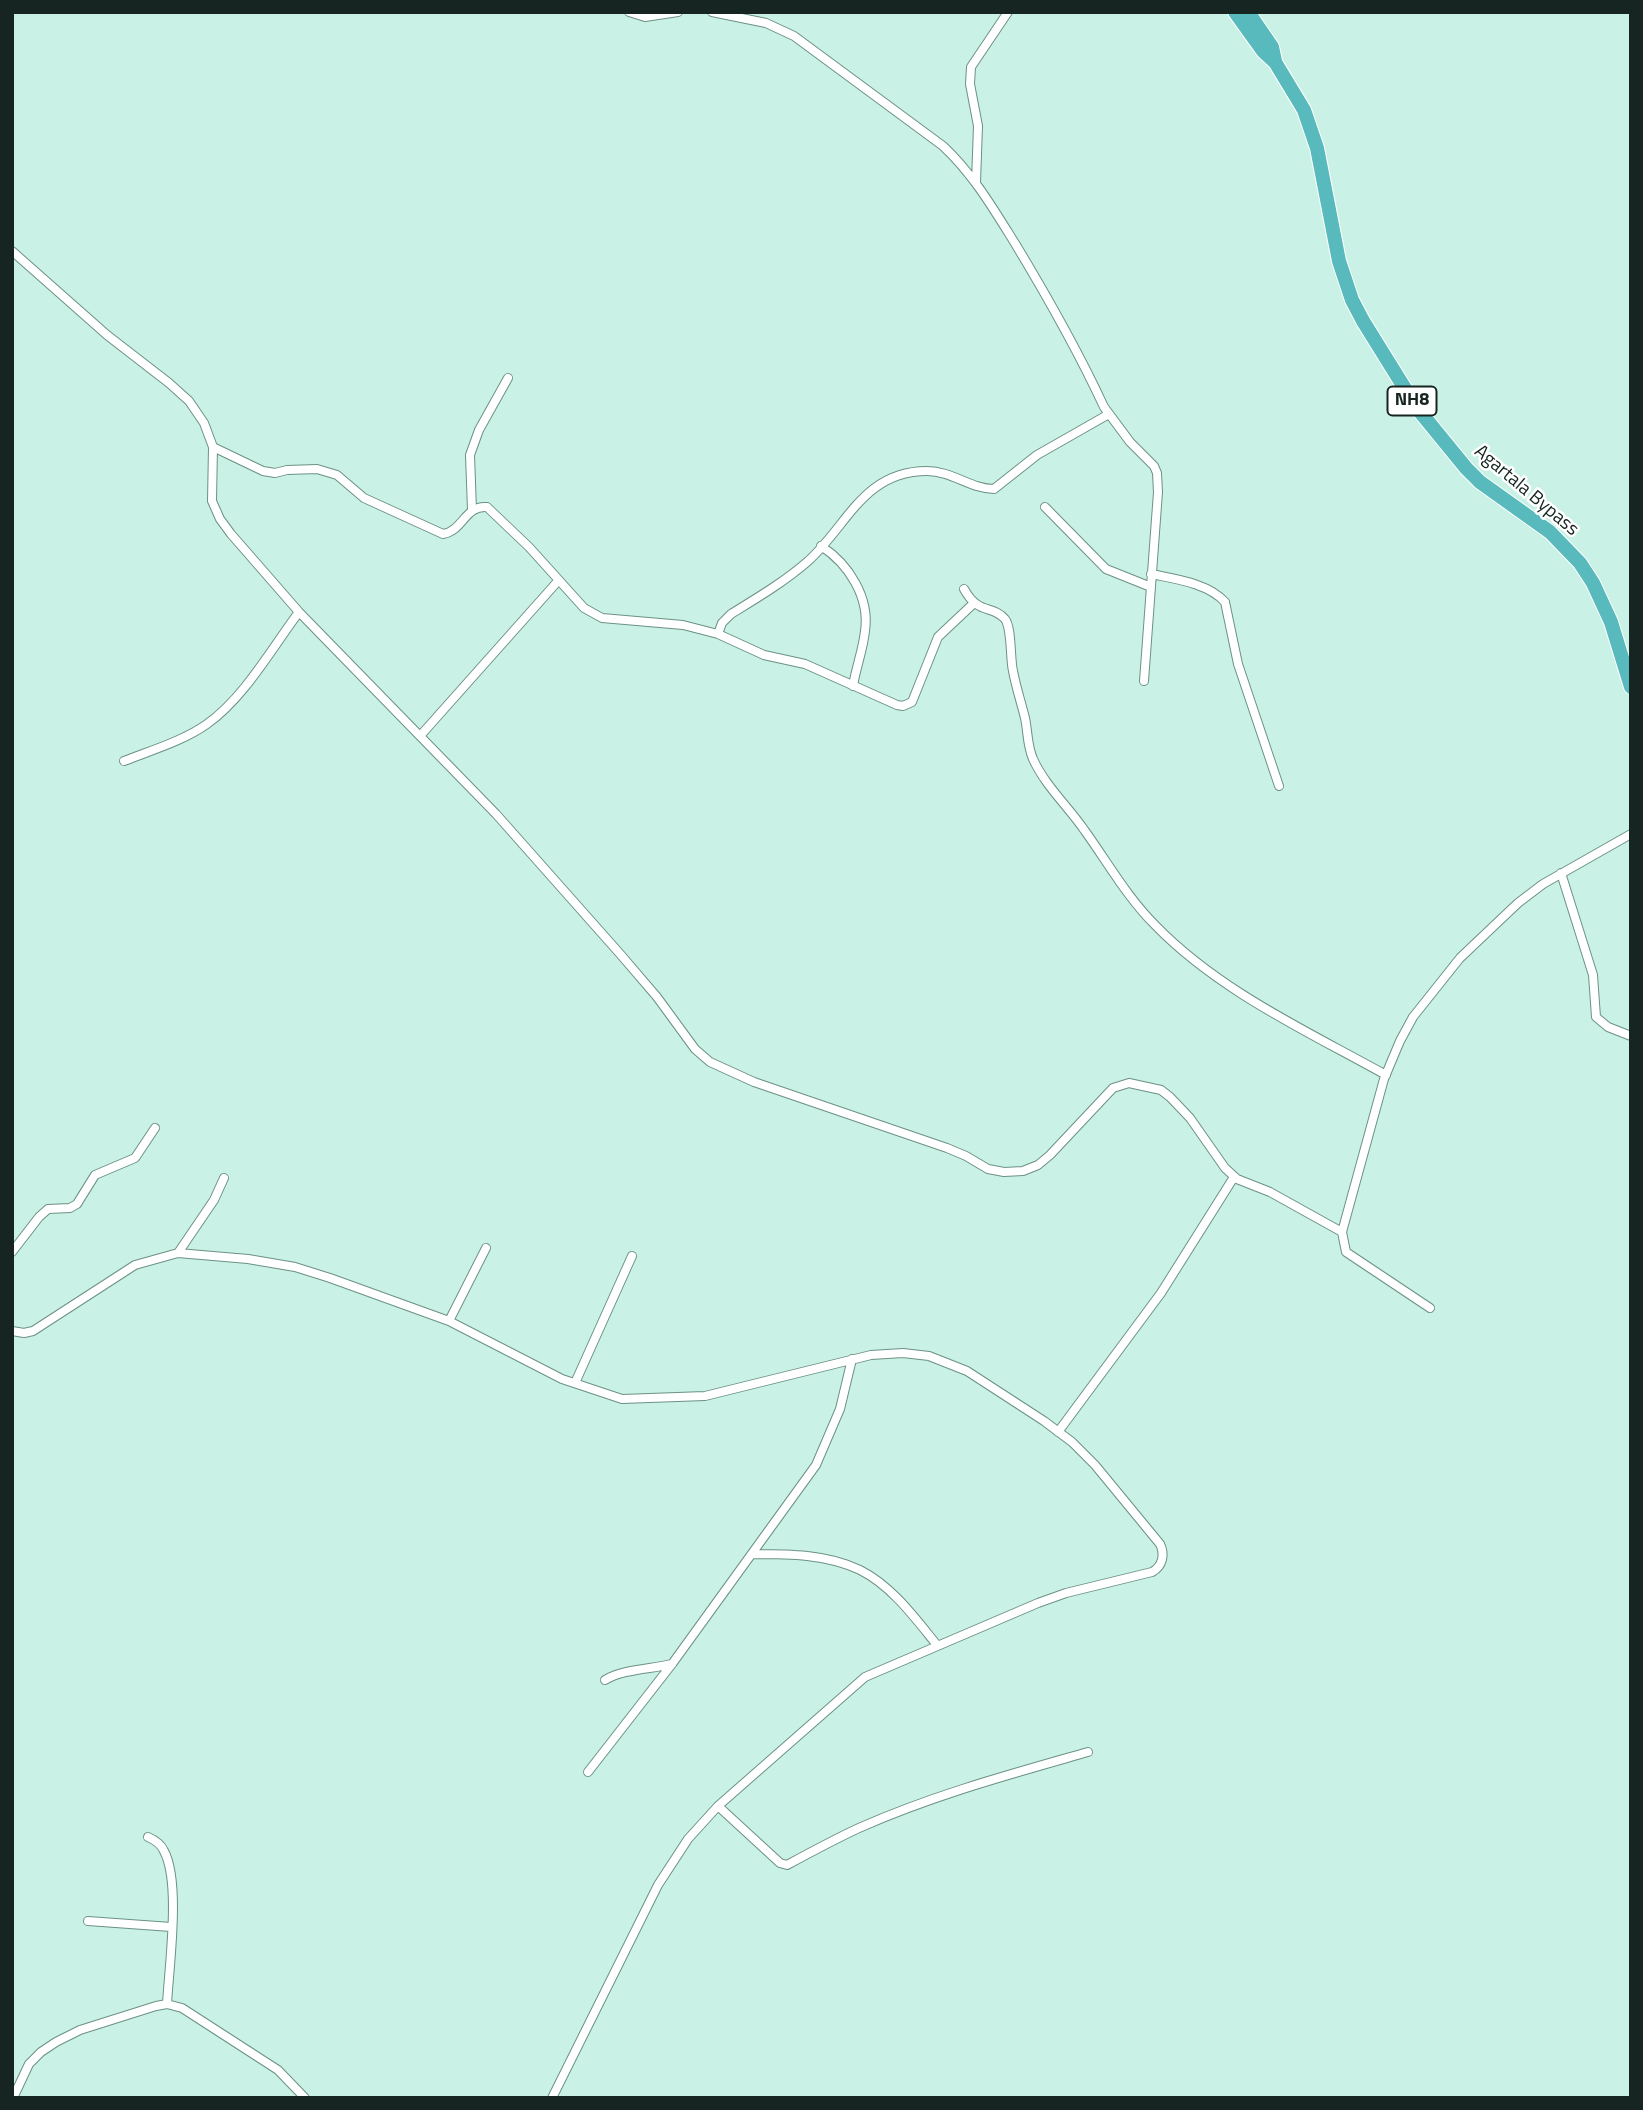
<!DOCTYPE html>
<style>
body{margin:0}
#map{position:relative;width:1643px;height:2110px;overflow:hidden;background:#c9f1e5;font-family:"Titillium Web",sans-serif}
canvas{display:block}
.frame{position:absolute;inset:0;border:14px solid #162521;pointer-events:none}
</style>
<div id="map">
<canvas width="1643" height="2110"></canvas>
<div class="frame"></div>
</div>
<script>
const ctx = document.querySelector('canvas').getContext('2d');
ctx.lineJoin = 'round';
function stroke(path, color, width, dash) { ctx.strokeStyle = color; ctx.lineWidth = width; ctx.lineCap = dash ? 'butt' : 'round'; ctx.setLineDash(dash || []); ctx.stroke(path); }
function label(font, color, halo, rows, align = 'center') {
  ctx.font = font + ' "Titillium Web",sans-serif'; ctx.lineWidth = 5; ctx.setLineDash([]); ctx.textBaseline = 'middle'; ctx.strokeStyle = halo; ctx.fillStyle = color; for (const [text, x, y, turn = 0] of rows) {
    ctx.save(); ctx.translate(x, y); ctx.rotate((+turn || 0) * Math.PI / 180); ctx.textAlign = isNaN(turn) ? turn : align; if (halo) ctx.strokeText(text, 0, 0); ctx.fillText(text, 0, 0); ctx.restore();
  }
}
const minor = new Path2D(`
 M629,12l16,5 33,-5
 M712,12l54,11 28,13 149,110c31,29 51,64 73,99 32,53 62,106 88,162l26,35 24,24 3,7 1,19 -14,189
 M976,182l2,-56 -8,-42 1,-17 37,-55
 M12,251l95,84 62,48 20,18 15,22 9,24 -1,54 8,18 11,15 68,78 197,202 125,141 36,42 38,52 15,13 44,20 193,66 19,8 22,13 16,3 19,-1 15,-6 12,-10 63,-67 16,-5 32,7 9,7 20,21 35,50 12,11 33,13 72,40
 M213,447l50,24 12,2 12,-3 30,-1 20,6 27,23 79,36c20,-3 22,-29 44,-27l42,40 55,61 18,10 81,7 35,9 46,21 41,9 92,41 6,1 9,-4 26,-65 35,-33
 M1045,507l61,62 45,18
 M472,510l-2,-55 9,-25 29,-52
 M821,546c28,18 49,52 44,85 -2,19 -9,36 -12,55
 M1151,574c24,5 57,9 74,28l13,62 41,122
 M964,589c15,27 28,15 41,30 7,9 5,40 8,52 3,16 8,31 12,47 3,14 2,27 8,41 13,28 35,47 52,72 23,32 42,66 70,94 64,66 152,106 231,150
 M718,634l4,-11 9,-9c26,-16 53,-32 76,-52 40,-35 56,-91 120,-91 25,0 44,18 67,18l43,-34 72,-41
 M420,736l138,-155
 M124,761c28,-11 59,-20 83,-37 37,-26 65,-76 92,-112
 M1561,873l32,102 3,42 12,10 23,9
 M12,1252l27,-35 9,-8 22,-1 7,-4 18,-29 40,-17 20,-30
 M178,1253l36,-53 10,-22
 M1430,1308l-84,-56 -4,-20 42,-153 16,-38 13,-24 47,-59 58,-55 25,-19 88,-50
 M449,1321l37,-73
 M12,1331l12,2 9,-2 102,-66 43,-12 70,6 47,8 35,11 119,43 113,58 60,20 83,-3 166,-41 32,-2 26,3 38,15 77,50 28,21 23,23 65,79c5,10 3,22 -8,28l-86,21 -28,10 -173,74 -147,129 -30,33 -30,46 -106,213
 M575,1383l57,-127
 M1058,1432l103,-139 73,-116
 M753,1554c35,0 74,0 107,16 32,16 55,48 77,75
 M605,1680c17,-11 47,-11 67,-16
 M588,1772l84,-108 144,-199 24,-56 12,-50
 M718,1806l62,57 7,2c24,-13 48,-26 72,-37 74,-33 152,-54 229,-76
 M148,1837c7,3 13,7 16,14 17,31 5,116 3,153
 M88,1921l83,6
 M13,2098l16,-34 12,-12 15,-10 24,-12 76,-24 11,-2 15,4 96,62 27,28`);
const trunk = new Path2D(`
 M1235,12l28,39 12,11 29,48 13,38 22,113 13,39 11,21 54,87 49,60 14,14 70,50 30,31 13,20 18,39 20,65
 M1248,12l24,35 3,14`);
const shields = [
 [1412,401,49]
];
const shieldNames = [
 ["NH8",1412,401]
];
const streetNames = [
 ["Agartala Bypass",1526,491,40]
];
stroke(minor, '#6c9186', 10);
stroke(trunk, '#fff', 16);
stroke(minor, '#fff', 8);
stroke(trunk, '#58babc', 14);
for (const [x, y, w] of shields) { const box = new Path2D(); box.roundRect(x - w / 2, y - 14.5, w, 29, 5); ctx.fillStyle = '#fff'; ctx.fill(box); stroke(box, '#162521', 2); }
label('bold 18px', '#162521', null, shieldNames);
label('19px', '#162521', '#fff', streetNames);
</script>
